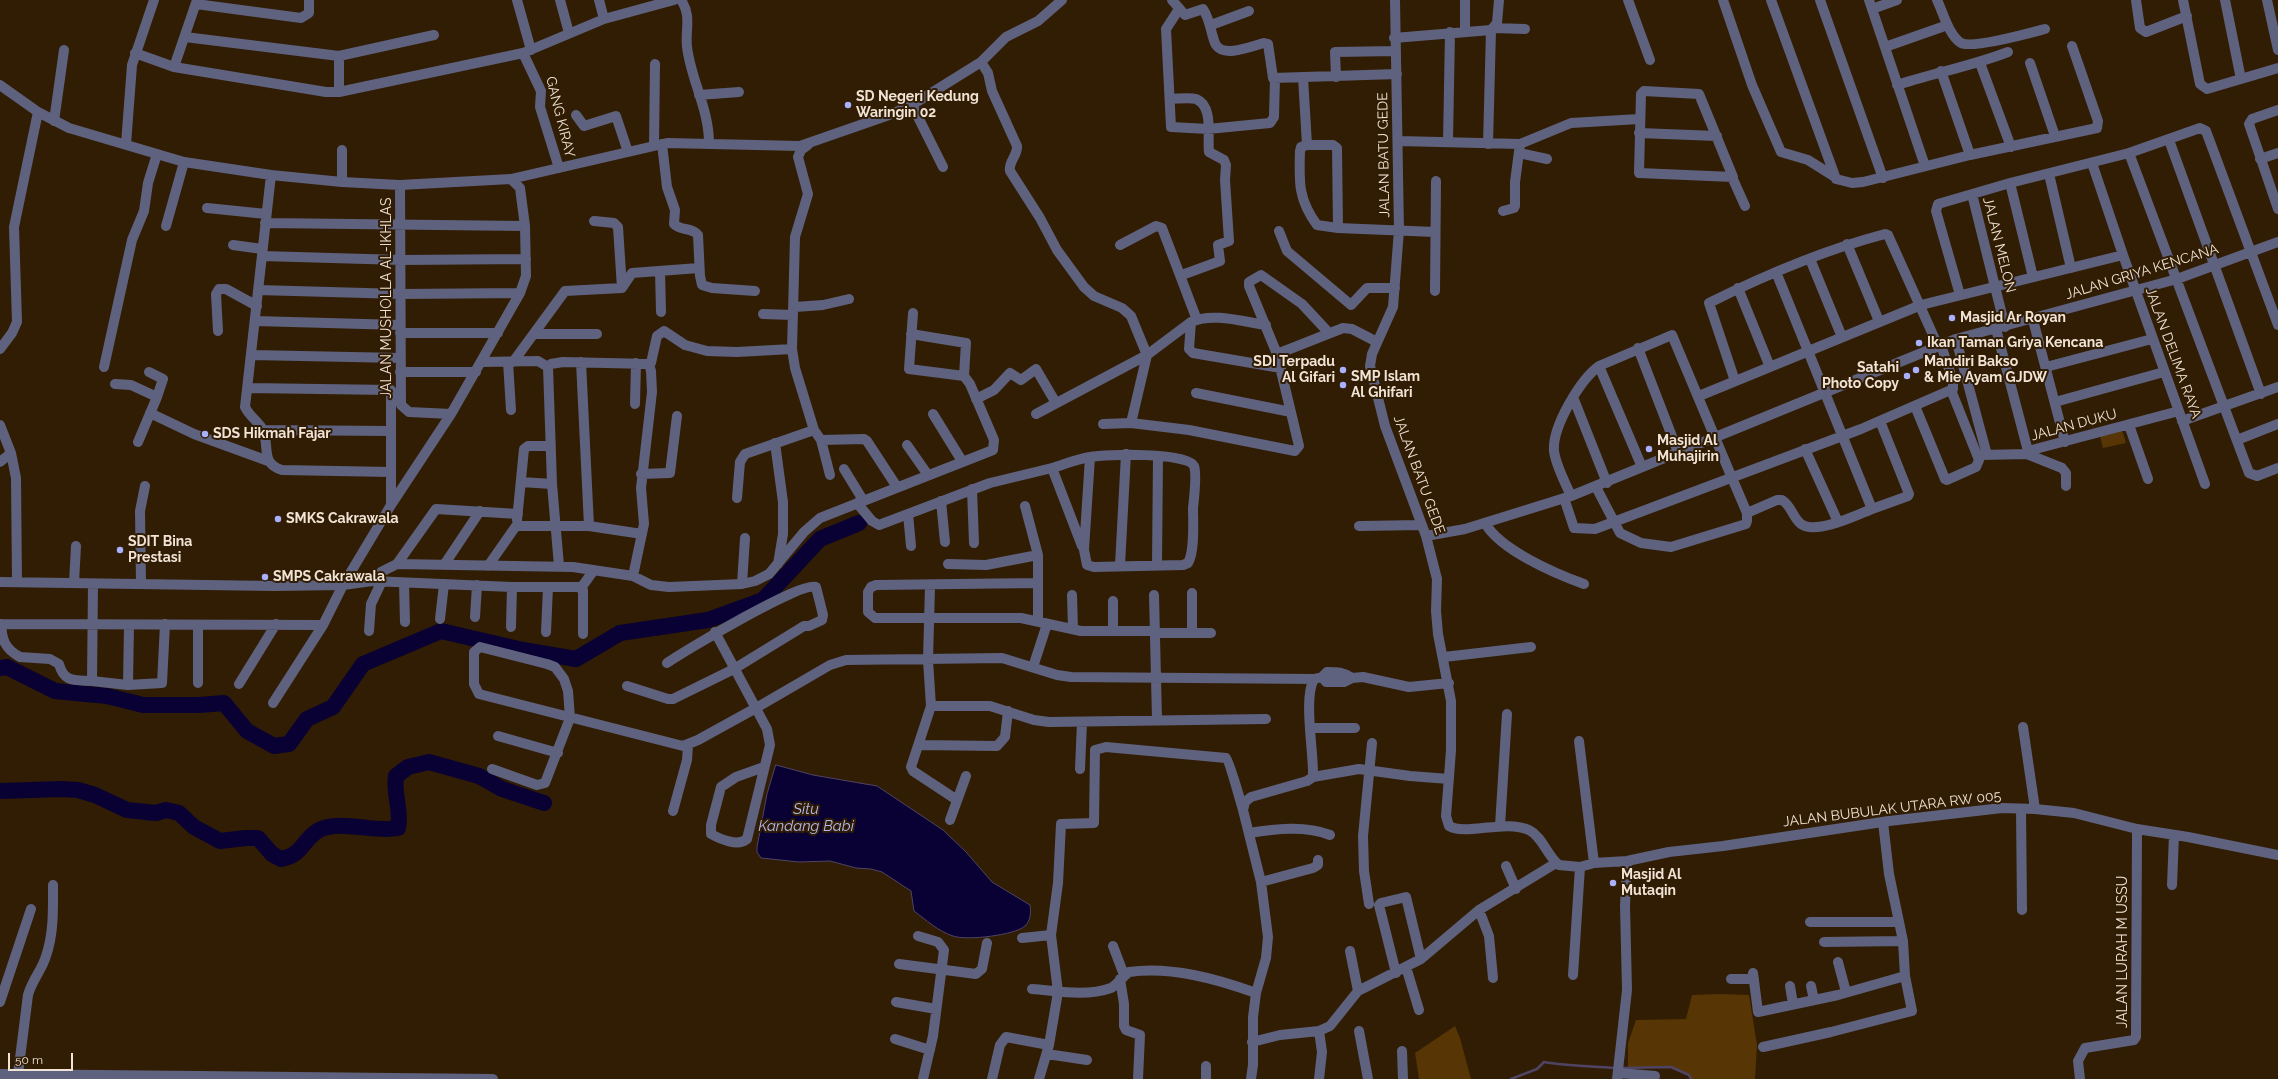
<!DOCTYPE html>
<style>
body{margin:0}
#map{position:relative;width:2278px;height:1079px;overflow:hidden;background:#311d04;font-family:Raleway,sans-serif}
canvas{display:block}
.scale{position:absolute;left:8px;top:1053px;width:65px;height:18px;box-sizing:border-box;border:2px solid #f1e3d5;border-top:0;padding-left:5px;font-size:12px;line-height:14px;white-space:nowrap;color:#f1e3d5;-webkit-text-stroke:3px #311d04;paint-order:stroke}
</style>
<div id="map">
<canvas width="2278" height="1079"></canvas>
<div class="scale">50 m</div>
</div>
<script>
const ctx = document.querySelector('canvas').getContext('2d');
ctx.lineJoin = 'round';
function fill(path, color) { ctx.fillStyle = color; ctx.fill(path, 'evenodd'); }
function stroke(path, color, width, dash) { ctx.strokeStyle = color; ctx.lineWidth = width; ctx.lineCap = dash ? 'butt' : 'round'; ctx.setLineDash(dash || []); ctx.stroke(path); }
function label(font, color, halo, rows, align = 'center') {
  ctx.font = font + ' Raleway,sans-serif'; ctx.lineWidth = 4; ctx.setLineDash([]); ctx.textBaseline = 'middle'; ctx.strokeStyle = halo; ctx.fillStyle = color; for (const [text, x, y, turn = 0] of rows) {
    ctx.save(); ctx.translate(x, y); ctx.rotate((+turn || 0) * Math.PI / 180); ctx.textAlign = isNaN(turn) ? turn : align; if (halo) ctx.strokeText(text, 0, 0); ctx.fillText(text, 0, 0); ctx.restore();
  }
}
const green = new Path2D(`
 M2122,430l4,13 -23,5 -3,-12z
 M1719,994l30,1 8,50 -2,34h-64l-2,-4 -19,-8h-42v-24l8,-23 50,-1 6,-24z
 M1455,1026l5,12 11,41h-52l-4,-26z`);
const water = new Path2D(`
 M776,765l37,10 64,11 66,44 23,22 26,30 38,23c1,7 1,15 -5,21 -10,9 -58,15 -72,10 -15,-5 -27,-16 -39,-25l-3,-20 -29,-19 -11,-3 -15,-1 -26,-7 -31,1 -38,-4 -4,-6v-5l10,-53z`);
const stream = new Path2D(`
 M1623,1068l48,-1 18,8 2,4
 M1511,1079l26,-10 7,-7c23,4 47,4 71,6`);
const river = new Path2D(`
 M0,668l7,-1 48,24 52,5 36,9h56l25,-2 23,28 27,15 15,-2 18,-25 26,-12 30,-43 78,-33 82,19 53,9 44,-26 88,-13 55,-20 57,-61 39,-16
 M0,791l62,-2 16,1 17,5 32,15 29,3 10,-3 13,3 15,14 26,14 26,-3h12l14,16 9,5c21,-3 22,-20 38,-29 21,-11 55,3 79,-2 4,-20 -5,-31 -2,-52l12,-9 21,-5 50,14 23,13 42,14`);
const minor = new Path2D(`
 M517,0l14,50
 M560,0l9,33
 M599,0l5,19
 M681,0c11,16 4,30 6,47 4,33 22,62 22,96
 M1172,0l13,15 18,-6c8,12 8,27 13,36 8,13 36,1 48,-2l4,1 5,34 124,-4
 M1395,0l4,230 -6,77 -21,47 -2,12 15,60 41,110 11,43 -1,32 2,23 13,67v49l-5,66 3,10c16,10 57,-7 80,4 14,7 18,26 30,35l21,2 14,-4 33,-2 42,-9 54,-6 166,-25 113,-13 33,1 39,4 63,16 51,8 90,18
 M1628,0l22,60
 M1723,0l29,85 29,67 27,8 27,17
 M1771,0l65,179 16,4 11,-1 107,-27 -29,-84
 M1820,0l63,178
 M1869,0l56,166
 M1937,0c6,12 12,36 24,43 12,6 69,-10 84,-14
 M2136,0l4,28 6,4 41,-16
 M2183,0l17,84 7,5 71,-21
 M2225,0l16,79
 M2267,0l11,50
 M196,4l105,14 8,-5v-13
 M1179,9l-13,20 5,98 37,2 62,-6 4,-6 1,-39
 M1872,9l25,-9
 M1211,25l38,-14
 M1494,28l31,1
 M1465,31v-31
 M185,37l154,19 95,-21
 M1394,38l97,-8 6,-7 2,-23
 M1885,47l57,-20
 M135,53l39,14 152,25h13l184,-39 81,-34 70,-19
 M523,53l18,38 -1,16 19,61
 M339,56v36
 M981,62l7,11 4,18 25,55c1,9 -9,16 -7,25l30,47 17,32 27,37 10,9 28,12 9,8 16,39 -16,68
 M1980,63l31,84
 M2030,63l25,73
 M174,67l23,-67
 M1303,77l4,68h26l4,3 1,80
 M1336,77l-1,-25 61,-1
 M0,85l38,27 31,16 115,34 87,13 71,7 58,3 111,-6 156,-36 133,3 89,-31 23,-10 69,-43 25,-25 32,-16 24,-21
 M1897,85c37,-12 75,-19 111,-33
 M1644,91l55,3 34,83 -94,-4 2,-79z
 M699,95l40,-3
 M1170,99c7,0 19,-2 26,0 18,7 11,38 13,53l15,8 2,5 -1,15 4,61 -11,4 2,16 -38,14
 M912,105l31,62
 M2278,110l-26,9 -3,5 29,85
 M576,115l8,11 32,-10 12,36
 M54,121l10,-71
 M1639,133l78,3
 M2169,140l92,254
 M1399,141l121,3 51,-21 68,-4
 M1448,142l2,-110
 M126,144l6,-79 22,-65
 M662,144l5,43 8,23 -1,14c6,7 18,3 24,11l2,41 2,9 10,3 43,3
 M1488,144l3,-114
 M808,145l-7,5 -3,7 10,37 -13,43 -3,112 3,19 19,62 7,10 43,-1 3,2 30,46
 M1307,145l-6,2 -1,4c-1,31 -2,48 17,74l21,3 97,4
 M654,146l1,-82
 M342,150v32
 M1519,153l28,6
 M2129,153l120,320 8,3 21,-8
 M1970,155l127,-27 1,-7 -26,-75
 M2260,159l18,-6
 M2092,163l31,92 82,229
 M2049,174l22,94
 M271,175l-26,232c4,9 14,15 18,23 7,17 -3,33 19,40l109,2
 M1732,177l13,29
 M2010,183l23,94
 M400,185l1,220 8,7 42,2
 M1972,194l33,133
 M207,208l59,6
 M1503,211l11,-3 1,-2v-24l5,-38
 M594,221l20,2 4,4 4,61
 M265,223l260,3
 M166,226l18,-64
 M1279,231l8,20 64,54 16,-17h28
 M1847,244l32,77
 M233,245l29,4
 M1120,245l36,-19 6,2 35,92
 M262,256l139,4 125,-1
 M1810,259l32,78
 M660,271l1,41
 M1776,272l96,237 36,-13 1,-2 -29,-73
 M1738,288l32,79
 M258,290l143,4 119,-1
 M1435,291l1,-110
 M1960,295l-24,-84 2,-7 72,-21 119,-30 71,-25 6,3 72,194
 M795,307l28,-2 26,-6
 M763,314l30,1
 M2033,320l32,122
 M255,321l145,4
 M1266,325c-22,-3 -54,-13 -75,-3l-2,27 4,4 88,15
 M1996,329l32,122 151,-40
 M218,331l-2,-37 3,-5h7l31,17
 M400,333h98
 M1329,333l-27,-29 -41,-29 -12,7v4l28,68 66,-26 9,1 25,13
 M534,334h63
 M911,334l55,9 -2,33
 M1956,339l31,116
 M1638,348l40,104
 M0,349l12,-16 5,-11 -3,-95 24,-115
 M252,355l148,3
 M482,362l56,-1 10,6
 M508,362l3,48
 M513,362l52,-71 57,-3 10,-15 67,-5
 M581,362l8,164
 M649,364l2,-1 6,-27 7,-5 21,14 22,6 30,1 55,-3
 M1599,366l43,101
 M104,367l28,-127 12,-29 4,-28 9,-29
 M2046,367l106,-28
 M149,372l14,7 -6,18
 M400,372h76
 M1735,381l-26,-78c56,-28 115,-53 176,-69l3,1 50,111
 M115,384l16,1 26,12 -19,45
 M248,388l143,2v115
 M1196,393l95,19
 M1699,396l222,-91 202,-50
 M1573,397l34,86
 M976,399l18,-9 16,-17 11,7 15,-11 20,34
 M2055,402l109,-30
 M635,404l1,-41
 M1915,406l30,73 2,1 29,-13 3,-7 -28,-70
 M150,413l44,21 74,27
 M933,414l29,47
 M1036,414l111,-59 44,-33
 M2182,421l96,-34
 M1103,424l28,-1 58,7 106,21 4,-5 -22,-92
 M0,425l11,28 5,25 1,104
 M2129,425l19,54
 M263,430l128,1
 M821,440l9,35
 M2237,440l41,-16
 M775,443l8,59v32l-5,30
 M907,445l21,30
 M1805,449l33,73
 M1982,455l45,-1 35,14 4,5v13
 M0,462l11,-9
 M1052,468c13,-4 25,-9 38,-11 15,-3 98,-5 104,9 3,8 0,33 -1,42 0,14 2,43 -5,55l-5,2 -89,2 -7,-2 -3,-15 6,-93
 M844,469l19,31
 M641,474l29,-1 7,-57
 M521,482l31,2
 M972,489l2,54
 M1571,496c-6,-14 -15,-30 -17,-45 -2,-24 26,-71 45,-85l73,-31 60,143 15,35v8l-1,3 -75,23 -30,-4 -21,-10 -24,-46
 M737,498l3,-36 5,-8 69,-24
 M1564,498l10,30 21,1 266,-100 92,-40v-8l-12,-36
 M941,501l4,41
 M857,503l15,18 7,4 111,-42 62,-15 30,78
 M1025,506l13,49v66
 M1747,513l30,-13h5c9,5 11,18 19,24 15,11 56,-9 71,-15
 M908,514l3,32
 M517,520l7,-71 4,-3h22
 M1485,523c15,27 71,51 99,61
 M1359,526l63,-1
 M1426,536l39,-7 106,-33 385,-157 221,-60 101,-37
 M397,564l39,-55 82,5
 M948,564l38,1 52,-10
 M444,565l36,-54
 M1120,565l6,-111
 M1157,565l1,-109
 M488,566l28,-40h73l53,8
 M559,566l-7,-82 -4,-117 3,-3 12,-2 86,2
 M633,576l11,-52 -3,-36 11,-96 -1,-21 -2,-7
 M372,581l9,-9 16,-8 176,3 60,9 18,9 18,2 73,-3 13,-3 14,-7 35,-42 16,-14 173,-68 1,-10 -24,-56 -6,-8 -55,-7 4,-56
 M0,582l274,4 69,-1 29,-4 140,6h66l5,3v44
 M74,583l2,-37
 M404,583l1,39
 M1038,583l-162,2 -5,2 -3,5v20l7,6h146l60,13h74
 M93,584l-1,97 36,4 34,-2 3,-59
 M141,584l-1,-73 5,-25
 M742,584l3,-46
 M930,586l-2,74 3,46 -20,61 2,4 44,29
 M581,588l13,-18
 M1192,593v40
 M1072,595l1,34
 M1154,595l3,125
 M1113,601v30
 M475,617l2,-32
 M440,619l4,-35
 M0,624l323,1
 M1,624c1,16 4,25 19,33l30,2 9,5c5,19 16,16 33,17
 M511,627l1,-40
 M369,631l2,-27 10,-21
 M546,632l2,-45
 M715,632l52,97 3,16 -23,94c-9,8 -27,0 -36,-5v-9l10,-38 15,-10 28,-10
 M1155,633h56
 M1444,657l87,-10
 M1033,667l14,-43
 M1322,677l4,5h18l8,-4 11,-1 46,10 40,-4
 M198,683v-58
 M239,684l37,-60
 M128,685l1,-60
 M627,686l41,13h5l61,-30 70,-43h5l13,-6 1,-5 -7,-28c-11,-8 -132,64 -149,76
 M273,703l50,-78 20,-40 48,-80 60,-91 69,-121 6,-17 -1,-50 -5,-38 -9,-9
 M931,706h59l44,14 15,2 217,-3
 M2023,727l12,82
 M1310,728h45
 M498,736l60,17
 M1579,741l15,122
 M919,745l78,1 8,-9 3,-26
 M492,769l45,16 8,-2 25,-65 -2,-27 -4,-12 -9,-12 -8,-3 -67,-17 -6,5v32l5,10 204,52 15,-6 58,-32 74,-43 16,-5 156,-2 55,17 14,2 243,2 8,-2 5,-5c10,0 16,0 25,6
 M1080,769l2,-47
 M1313,777c1,-24 -10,-79 1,-98
 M2021,809l1,101
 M673,811l14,-51 1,-15
 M950,820l16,-44
 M1500,826l7,-112
 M1249,833c25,-4 56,-8 81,2
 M1506,866l10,23
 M1261,882l52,-14 5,-3v-5
 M2172,885l2,-50
 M1369,904l-5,-33 -1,-35 9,-93
 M1479,910l10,26 4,42
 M1810,922h89
 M918,936l20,6 6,8 -11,86 -10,43
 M1022,938l29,-3
 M1824,942l79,-1
 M1113,946l11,29
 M1350,951l8,40
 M1838,962l8,30
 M899,964l77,10 6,-5 5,-26
 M1406,967l13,43
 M1396,973l-17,-68 2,-2 25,-6 15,62
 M1753,973l5,39 80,-17 67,-19
 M1573,975l7,-108
 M1120,979l4,25v22l2,4 14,5 -2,44
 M1731,979h23
 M1790,986l3,18
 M1811,986l3,14
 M1032,989c26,2 53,8 79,-1 6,-3 12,-12 18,-16 42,-6 88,7 127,21
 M0,1002l31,-93
 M896,1002l40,7
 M1319,1031l3,21 -3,27
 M1359,1031l9,48
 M895,1039l35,11
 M1252,1042l28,-7 39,-4 11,-5 28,-35 63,-32 58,-49 77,-47
 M1763,1047l68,-15 81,-21 -7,-35 -2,-35 -14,-67 -6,-52
 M1402,1051l1,28
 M1047,1054l40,6
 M1619,1073l36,3
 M0,1074l493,5
 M18,1074l10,-79c4,-15 14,-25 18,-39 8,-23 7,-48 7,-71
 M992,1079l8,-34 6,-8 43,8
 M1039,1079l10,-34 9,-53 -7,-57 7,-52 3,-59 33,-1 1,-73 11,-3 120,11c3,2 15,45 17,52
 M1206,1079v-13
 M1251,1079l2,-14v-48l3,-24 10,-35 2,-21 -7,-55 -18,-72 2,-8 6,-5 56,-16 6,-4 46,-8 51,7 39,3
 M1617,1079l10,-89 -2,-84 2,-45
 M2080,1079l-2,-18 7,-13 49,-8 2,-3 1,-208`);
const markers = [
 [848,105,4,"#a9b0fc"],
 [1952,318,4,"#a9b0fc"],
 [1919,343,4,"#a9b0fc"],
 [1343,370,4,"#a9b0fc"],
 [1916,370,4,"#a9b0fc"],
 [1907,376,4,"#a9b0fc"],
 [1343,385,4,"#a9b0fc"],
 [205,434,4,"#a9b0fc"],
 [1649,449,4,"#a9b0fc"],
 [278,519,4,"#a9b0fc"],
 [120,550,4,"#a9b0fc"],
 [265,577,4,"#a9b0fc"],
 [1613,883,4,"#a9b0fc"]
];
const poiNames = [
 ["SD Negeri Kedung",856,97],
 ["Waringin 02",856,113],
 ["Masjid Ar Royan",1960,318],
 ["Ikan Taman Griya Kencana",1927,343],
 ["SDI Terpadu",1335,362,"right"],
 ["Al Gifari",1335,378,"right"],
 ["Mandiri Bakso",1924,362],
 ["& Mie Ayam GJDW",1924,378],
 ["Satahi",1899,368,"right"],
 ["Photo Copy",1899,384,"right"],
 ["SMP Islam",1351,377],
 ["Al Ghifari",1351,393],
 ["SDS Hikmah Fajar",213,434],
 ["Masjid Al",1657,441],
 ["Muhajirin",1657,457],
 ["SMKS Cakrawala",286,519],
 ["SDIT Bina",128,542],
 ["Prestasi",128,558],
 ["SMPS Cakrawala",273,577],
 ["Masjid Al",1621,875],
 ["Mutaqin",1621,891]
];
const streetNames = [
 ["GANG KIRAY",560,117,76],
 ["JALAN BATU GEDE",1384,155,-91],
 ["JALAN MELON",1999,245,76],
 ["JALAN GRIYA KENCANA",2142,272,-17],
 ["JALAN MUSHOLLA AL-IKHLAS",387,298,-90],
 ["JALAN DELIMA RAYA",2173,353,70],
 ["JALAN DUKU",2074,425,-15],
 ["JALAN BATU GEDE",1419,475,70],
 ["JALAN BUBULAK UTARA RW 005",1892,809,-7],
 ["JALAN LURAH M USSU",2123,952,-90]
];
const waterNames = [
 ["Situ",806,809],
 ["Kandang Babi",806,826]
];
fill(green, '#573505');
fill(water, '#090033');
stroke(water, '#4f4464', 1);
stroke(stream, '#4f4464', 2.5);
stroke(river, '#090033', 16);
stroke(minor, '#5f627e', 10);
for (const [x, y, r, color] of markers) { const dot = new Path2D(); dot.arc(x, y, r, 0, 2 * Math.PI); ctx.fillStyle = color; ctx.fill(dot); stroke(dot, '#311d04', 1.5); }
label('bold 14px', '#f1e3d5', '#311d04', poiNames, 'left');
label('14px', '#f1e3d5', '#311d04', streetNames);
label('italic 15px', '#b4baf0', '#311d04', waterNames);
</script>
